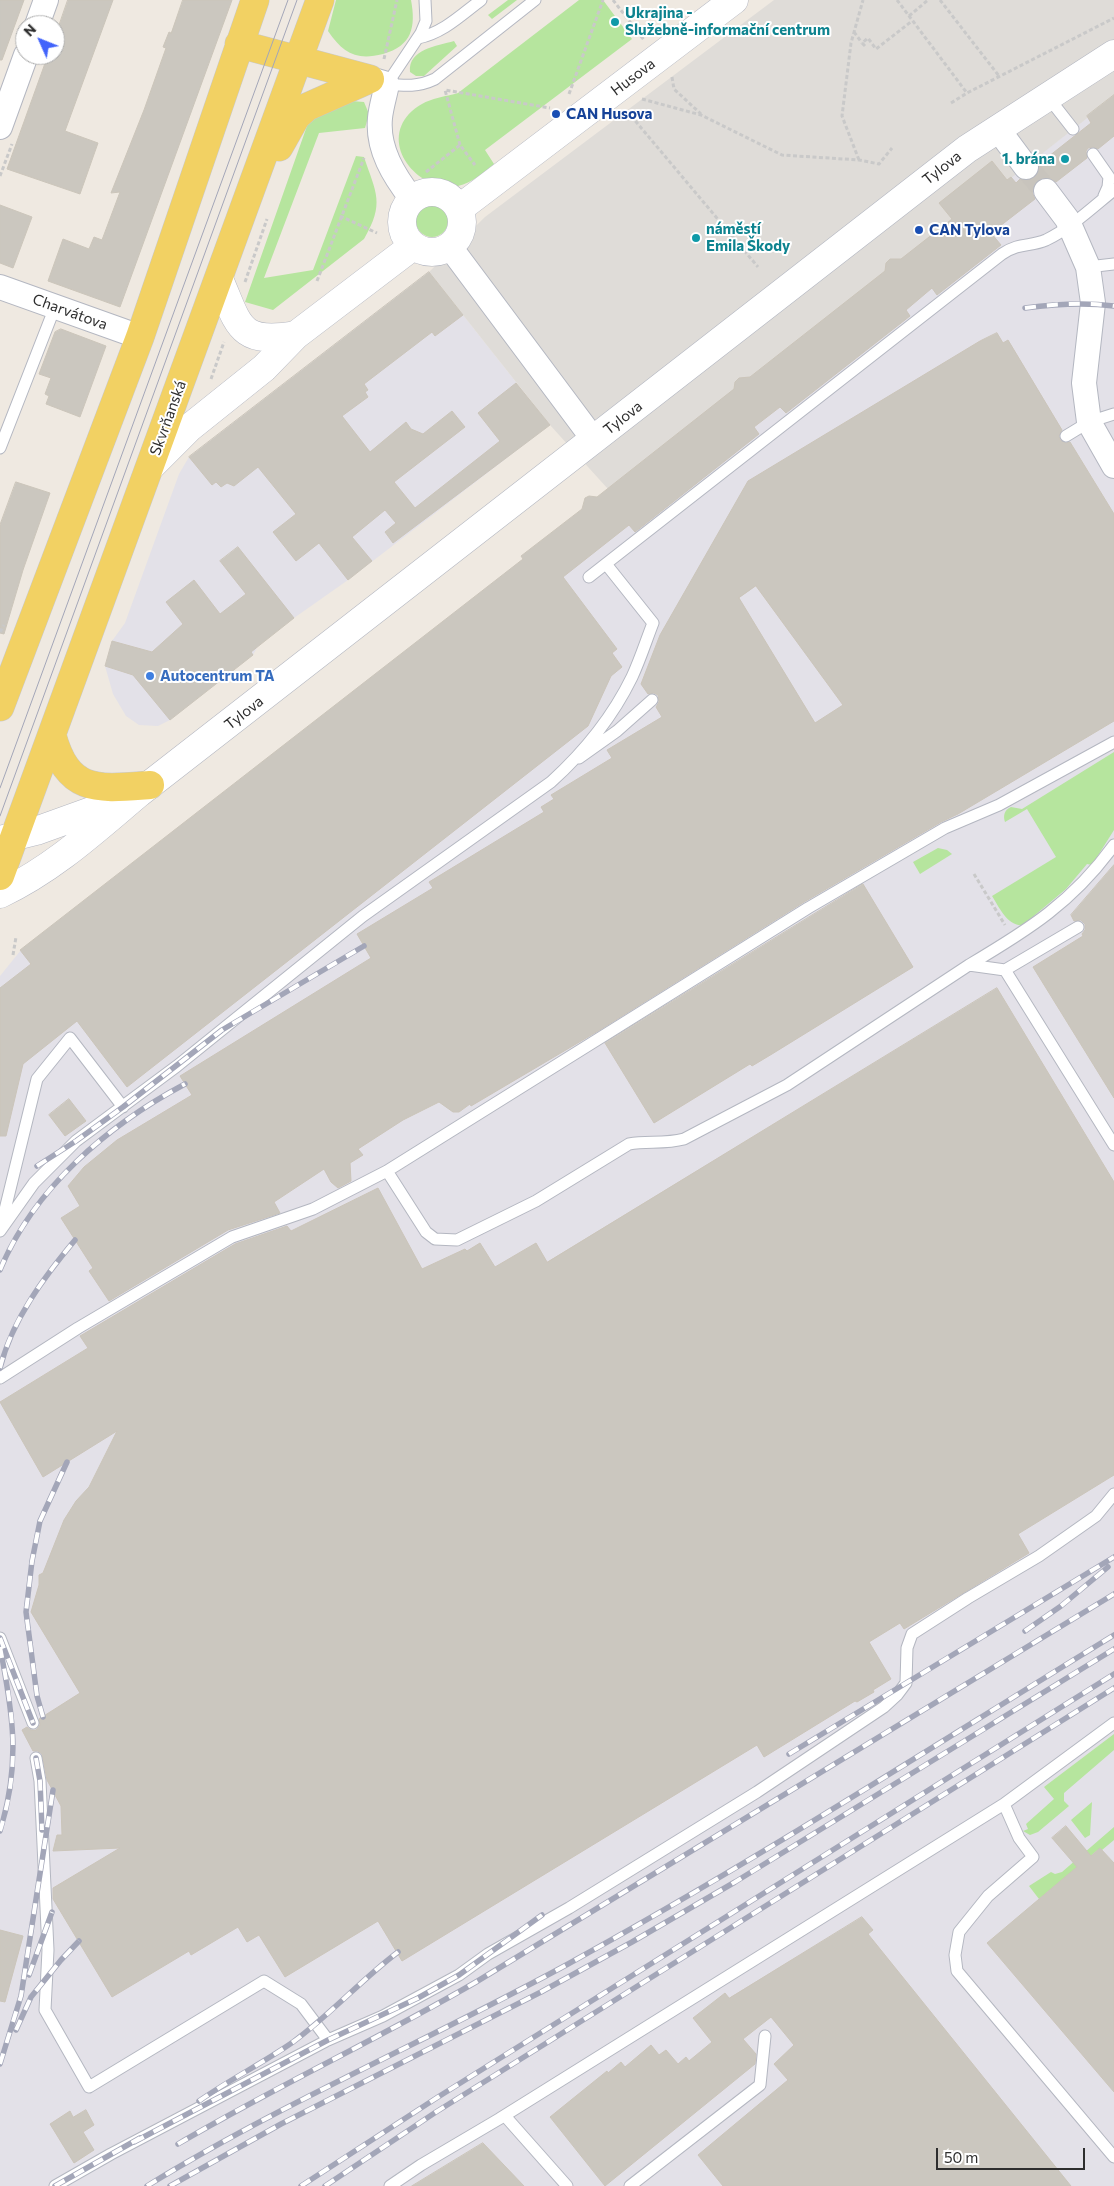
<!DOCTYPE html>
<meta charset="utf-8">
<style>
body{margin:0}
#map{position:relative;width:1114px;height:2186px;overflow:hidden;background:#efe9e1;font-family:Commissioner,sans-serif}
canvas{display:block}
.north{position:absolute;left:15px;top:15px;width:50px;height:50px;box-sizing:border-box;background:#fff;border:1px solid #ababab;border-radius:50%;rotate:314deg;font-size:14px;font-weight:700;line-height:20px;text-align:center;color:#2e2e2e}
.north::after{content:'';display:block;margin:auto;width:18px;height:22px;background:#4264fb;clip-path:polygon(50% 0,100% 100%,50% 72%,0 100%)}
.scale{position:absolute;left:936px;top:2148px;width:149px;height:22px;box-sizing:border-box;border:2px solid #2e2e2e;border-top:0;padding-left:6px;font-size:15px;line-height:18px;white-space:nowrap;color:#2e2e2e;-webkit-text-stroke:4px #fff;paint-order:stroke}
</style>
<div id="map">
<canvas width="1114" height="2186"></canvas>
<div class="north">N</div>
<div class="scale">50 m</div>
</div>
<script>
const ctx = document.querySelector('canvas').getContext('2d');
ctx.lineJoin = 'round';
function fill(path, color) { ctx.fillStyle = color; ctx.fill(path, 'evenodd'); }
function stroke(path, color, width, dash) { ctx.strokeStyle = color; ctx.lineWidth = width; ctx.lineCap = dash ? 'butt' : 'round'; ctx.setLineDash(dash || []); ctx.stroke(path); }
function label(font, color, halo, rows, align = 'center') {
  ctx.font = font + ' Commissioner,sans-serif'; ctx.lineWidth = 4; ctx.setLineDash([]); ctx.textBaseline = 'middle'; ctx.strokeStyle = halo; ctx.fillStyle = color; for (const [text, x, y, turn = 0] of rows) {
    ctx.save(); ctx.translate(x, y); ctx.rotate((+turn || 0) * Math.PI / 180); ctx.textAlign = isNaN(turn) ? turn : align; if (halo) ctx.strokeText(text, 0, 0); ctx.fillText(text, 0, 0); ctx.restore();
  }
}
const industrial = new Path2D(`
 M1114,97v2089h-1114v-1210l21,-26 502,-391 62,-52 -1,-5 8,-6 5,2z
 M429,272l121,153 -202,155 -54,38 -36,28 -5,9 -83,65 -12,6 -19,-1 -13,-9 -13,-22 -8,-28 7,-25 13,-18 54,-149 10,-17z`);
const green = new Path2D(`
 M336,0h75c5,27 1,46 -28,54 -27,7 -40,-1 -55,-23z
 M508,0h9l-25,19 -4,-4z
 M579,0h24l29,39 -147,111 9,14c-11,9 -22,19 -36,22 -40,7 -81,-43 -46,-75 15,-13 28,-13 46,-18z
 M454,41l3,5 -33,30h-8l-6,-4c-2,-23 27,-26 44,-31z
 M326,99l38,3 5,12 -4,14 -46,5 -55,145 49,-8 43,-114 8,1c12,36 21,46 0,82l-91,71 -28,-8 69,-196z
 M416 221a16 16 0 1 1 32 0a16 16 0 1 1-32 0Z
 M1114,752v78l-22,35 -5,-1 -21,25 -43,36c-15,2 -24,-18 -31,-29l64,-39 -29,-48 -22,13c-2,-6 -1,-12 6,-15l11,2z
 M938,848l9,2 5,4 -32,20 -7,-12z
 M1114,1734v16l-50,43v8l5,5 -31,26 -8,3 -7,-4 5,-2 -2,-5 28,-25 -10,-12z
 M1092,1802l-2,33 -5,3 -14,-18z
 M1114,1827v13l-12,10 -2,-2 -61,51 -10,-13 22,-14 4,2 7,-2z`);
const plaza = new Path2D(`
 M774,0h340v97l-141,111 -85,62 -280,219 -58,-64 -121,-153 56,-55z`);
const building = new Path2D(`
 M0,0h24l-22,60h-2z
 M68,0h45l-48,131 33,12 -18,51 -73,-25 41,-114h7v-18z
 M183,0h49l-112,307 -72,-26 15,-42 26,10 5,-12 8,3 18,-48 -9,1 33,-83 22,-62 -3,-1 6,-15 2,1z
 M1114,95v41l-16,13 -5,-2 -5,1 -2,3 1,7 -31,24 -11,-5 -8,3 -4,6 -1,6 3,7 -44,34 10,12 -64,50 -5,-7 -26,22 4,6 -124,97 -6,-6 -26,20 5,7 -124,98 -6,-7 -66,52 54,72 -5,4 10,14 -11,9 -23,50 -461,361 -50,-66 -54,43 -17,72h-6v-148l31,-24 -11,-14 503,-391 -2,-3 61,-47 3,-11 4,-2 8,1 137,-108 1,-7 4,-4 11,-1 135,-106 1,-8 4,-4h11l51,-40 -13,-16 53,-42 15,19 4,-3 5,6 4,-4 7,2 7,-3 5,-6v-8l52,-41 -4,-7z
 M0,205l32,12 -19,51 -13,-5z
 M429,272l34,43 -28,21 -3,-4 -68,52 4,6 -3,2 3,5 -26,19 28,36 36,-30 5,7 12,5 29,-23 13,16 -71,55 21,26 85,-67 -22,-28 38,-30 34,42 -157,118 -8,-11 11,-9 -11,-13 -33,27 20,24 -24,19 -29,-37 -23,18 -23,-29 23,-18 -38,-47 -24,19 -7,-3 -6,4 -5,-5 -4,3 -23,-28z
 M61,329l45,17 -26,71 -34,-13 3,-8 -4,-2 6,-16 -12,-4 16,-42z
 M997,333l6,10 5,-3 54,90 -3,6 1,4 6,3 4,-1 44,72v207l-156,93 -17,8 -137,80 -206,129 -127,75 -1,-2 -11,8h-6l-14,-10 -36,18 -45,29 5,6 -13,8 1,18 -13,7 -7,-6 -7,-13 -50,33 6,11 -52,17 -119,71 -20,-30 4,-3 -32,-50 19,-12 -12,-20 16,-19 33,-27 75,-45 -12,-19 191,-118 -14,-24 76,-46 -4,-6 115,-70 -3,-5 13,-8 -3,-4 61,-37 -5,-8 55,-33 -6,-10 3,-5 -1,-7 -4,-2 -6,1 -7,-10 19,-49 88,-154 232,-140zM756,586l87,119 -28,18 -76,-125z
 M16,482l34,11 -27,77 -19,64 -4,-1v-108z
 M238,547l56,71 -43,34 2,3 -83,65 -37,-45 -28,-9 7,-25 40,11 31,-28 -17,-22 28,-22 26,34 26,-20 -26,-33z
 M1114,865v233l-81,-131 50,-31 -1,-2 3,-4v-6l-4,-4 -7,1 -3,-6z
 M863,884l50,83 -141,87 -20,12 -2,-2 -96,59 -49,-80z
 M997,988l117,194v293l-96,59 11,19 -125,76 -4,-6 -31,19 22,37 -18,11 1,2 -17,10 -2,-1 -91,56 -7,-12 -355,216 -24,-40 -93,56 -26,-42 -12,7 -9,-15 -47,28 -2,-4 -77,46 -59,-98v-11l67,-40 -67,3 4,-16h5l-1,-29 -14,-26 -5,-26 -4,-3h-5l-11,-21 5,-3 4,3h5l4,-5 -1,-6 41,-26 -49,-81 8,-27v-10l4,-2 21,-53 12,-19 13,-14 28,-56 -74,46 -43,-75 88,-54 -8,-12 155,-92 52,-18 4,5 87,-43 44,81 43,-20 2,2 13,-8 15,24 41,-24 11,19z
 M69,1099l17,22 -21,15 -16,-21z
 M1066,1826l25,30 9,-8 14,15v229l-127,-149 90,-76 -25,-29z
 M862,1917l11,13 -5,4 203,252h-348l-25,-31 90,-75 -14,-16 20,-19 -23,-28 -28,22 13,15 -1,10 -150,122 -55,-69 57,-46 1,2 13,-11 4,5 26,-22 8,10 7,-5 12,14 8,-7 3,4 23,-19 -19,-24 32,-25 4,5z
 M0,1930l23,6 -18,66 -5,-1z
 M86,2110l8,15 -11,7 11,18 -20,13 -24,-39 20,-13 3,6z
 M483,2143l41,43h-112z`);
const streetTunnel = new Path2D(`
 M1026,167l20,24`);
const path = new Path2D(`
 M613,0l31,40
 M897,0l70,93 147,-75
 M940,0l59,76
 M909,16l19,-16
 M854,32l8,11
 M865,46l-3,-3 6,-5 8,11 36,-28
 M384,59l13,-59
 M672,77l2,12 27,25
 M569,94l34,-94
 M642,99l59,16 81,40 77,5 20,4 13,-16
 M951,103l16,-10
 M627,111l131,156
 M460,145l-15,-55 105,18
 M859,160l-17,-44 9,-73 12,-43
 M426,172l34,-27 15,20
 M0,176l12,-32
 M340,216l37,17
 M317,281l47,-123
 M245,282l22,-63
 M211,379l13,-37
 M0,632l4,-7
 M974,874l31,51
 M13,955l3,-18`);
const lane = new Path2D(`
 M425,0l1,21 -5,12 -34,51c19,2 31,3 48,-5l100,-79
 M418,38c25,-5 43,-23 63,-38
 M1048,97l25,32
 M1093,154l16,23 -1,10 -4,9
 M1088,267l26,-3
 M1066,436l23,-14 25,-8
 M0,448l55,-141
 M589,577l413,-323c18,-12 28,-7 44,-14 25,-12 47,-33 68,-50
 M579,758l38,-27 35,-31
 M969,965c59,-35 104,-63 145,-120
 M1005,970l73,-43
 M387,1171l39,61 9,7 22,1 79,-39 93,-57c19,-3 36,0 55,-5l103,-54 182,-120 36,5 109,175
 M2,1222l35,-143 33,-41 53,69
 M0,1231l34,-48 42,-42 101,-75 186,-150 188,-134c32,-29 62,-66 81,-105 8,-17 14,-36 21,-54l-47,-59
 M0,1378l78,-50 154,-91 81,-28 74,-38 421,-263 137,-80 54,-23 115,-63
 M0,1638l33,85
 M36,1758l4,23 8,169 -3,60 44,77 175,-106 37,23 27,36
 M1004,1804l15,34 14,19 -45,39 -29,36 -4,23 2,16 157,186
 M505,2116l62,70
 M55,2186l56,-32 217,-114 55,-24 76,-41 29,-21 81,-46 188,-116 127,-85 13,-12 9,-12 1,-35 5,-14 56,-36 71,-42 57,-40 18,-22
 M390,2186l31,-21 78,-46 505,-315 110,-81
 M630,2186l130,-101 5,-49`);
const street = new Path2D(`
 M37,25l9,-25
 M370,79l17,5c-2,11 -6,23 -7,34 -3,31 14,58 32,81
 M0,127l26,-72
 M997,128l29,39
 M1046,191l21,28 21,48 5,36 -9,80 5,39 25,44
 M450,247l144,193
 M0,287l140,50`);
const secondary = new Path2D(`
 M402 222a30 30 0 1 1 60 0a30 30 0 1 1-60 0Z
 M460,208l274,-208
 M219,279c20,46 19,66 77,56
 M151,466l38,-38 75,-60 32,-33 117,-89
 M0,840l36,-9 86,-31
 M0,894c53,-25 95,-64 139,-101l828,-644 147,-95`);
const primary = new Path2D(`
 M239,44l131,35
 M279,147l17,-30 11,-10 63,-28
 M0,707l140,-370 115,-337
 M52,735c16,59 46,54 98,50
 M0,876l320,-876`);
const tram = new Path2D(`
 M0,788l288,-788
 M0,816l297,-816`);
const rail = new Path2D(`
 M1025,308c30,-4 59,-6 89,-2
 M37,1166l39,-25 47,-34 99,-77 142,-84
 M0,1270c34,-82 108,-145 185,-186
 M0,1368c12,-48 44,-91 75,-128
 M1025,1631l36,-25 47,-39
 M0,1638l33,85
 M0,1647c13,67 21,116 0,184
 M43,1717l-6,-21 -11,-84 6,-51 8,-40 27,-59
 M789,1754l325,-197
 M36,1758l4,23 2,49
 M29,1975l23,-63
 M16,2030l15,-33 30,-37 18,-19
 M0,2064l21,-68 32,-206
 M199,2101c30,-21 64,-38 94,-59 37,-27 68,-62 105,-90
 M134,2142l194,-102 90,-42 41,-23 83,-60
 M178,2144c97,-57 200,-105 298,-162l638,-388
 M55,2186l85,-48
 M147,2186c135,-83 282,-146 421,-222 186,-102 365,-218 546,-329
 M170,2186l111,-62 260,-132 91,-50 103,-60 379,-233
 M301,2186l137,-89 676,-423
 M325,2186l111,-74 678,-424`);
const markers = [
 [615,22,5,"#0f9aa8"],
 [556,114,5,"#1a4fb4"],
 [1065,159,5,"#0f9aa8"],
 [919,230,5,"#1a4fb4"],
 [696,238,5,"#0f9aa8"],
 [150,676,5,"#3f7fe0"]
];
const cultureNames = [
 ["Ukrajina -",625,13],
 ["Služebně-informační centrum",625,30],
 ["1. brána",1055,159,"right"],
 ["náměstí",706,229],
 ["Emila Škody",706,246]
];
const streetNames = [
 ["Husova",633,77,-37],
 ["Tylova",942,168,-38],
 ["Charvátova",70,312,20],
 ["Skvrňanská",168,418,-70],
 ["Tylova",623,418,-38],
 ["Tylova",244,713,-38]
];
const transitNames = [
 ["CAN Husova",566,114],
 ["CAN Tylova",929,230]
];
const shopNames = [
 ["Autocentrum TA",160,676]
];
fill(industrial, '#e3e1e8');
fill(green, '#b6e59e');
fill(plaza, '#dfdcd8');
fill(building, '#cbc7bf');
stroke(building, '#cbc5ba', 1);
stroke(streetTunnel, '#c8c4bd', 24, [24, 12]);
stroke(lane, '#b4b7c1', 13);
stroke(street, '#b4b7c1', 26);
stroke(secondary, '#b4b7c1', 29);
stroke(primary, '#c9c9c9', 29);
stroke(path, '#c9c9c9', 3, [4, 2.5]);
stroke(lane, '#fff', 11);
stroke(street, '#fff', 24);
stroke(secondary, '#fff', 28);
stroke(primary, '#f2d163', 28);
stroke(tram, '#a3a6b8', 1);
stroke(rail, '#a3a6b8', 5.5);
stroke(rail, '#fff', 4, [11]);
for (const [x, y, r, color] of markers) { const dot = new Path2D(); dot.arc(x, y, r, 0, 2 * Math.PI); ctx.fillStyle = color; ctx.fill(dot); stroke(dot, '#fff', 2); }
label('bold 15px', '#0d838f', '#fff', cultureNames, 'left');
label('15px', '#2e2e2e', '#fff', streetNames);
label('bold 15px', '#164399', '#fff', transitNames, 'left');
label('bold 15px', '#366cbe', '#fff', shopNames, 'left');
</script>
